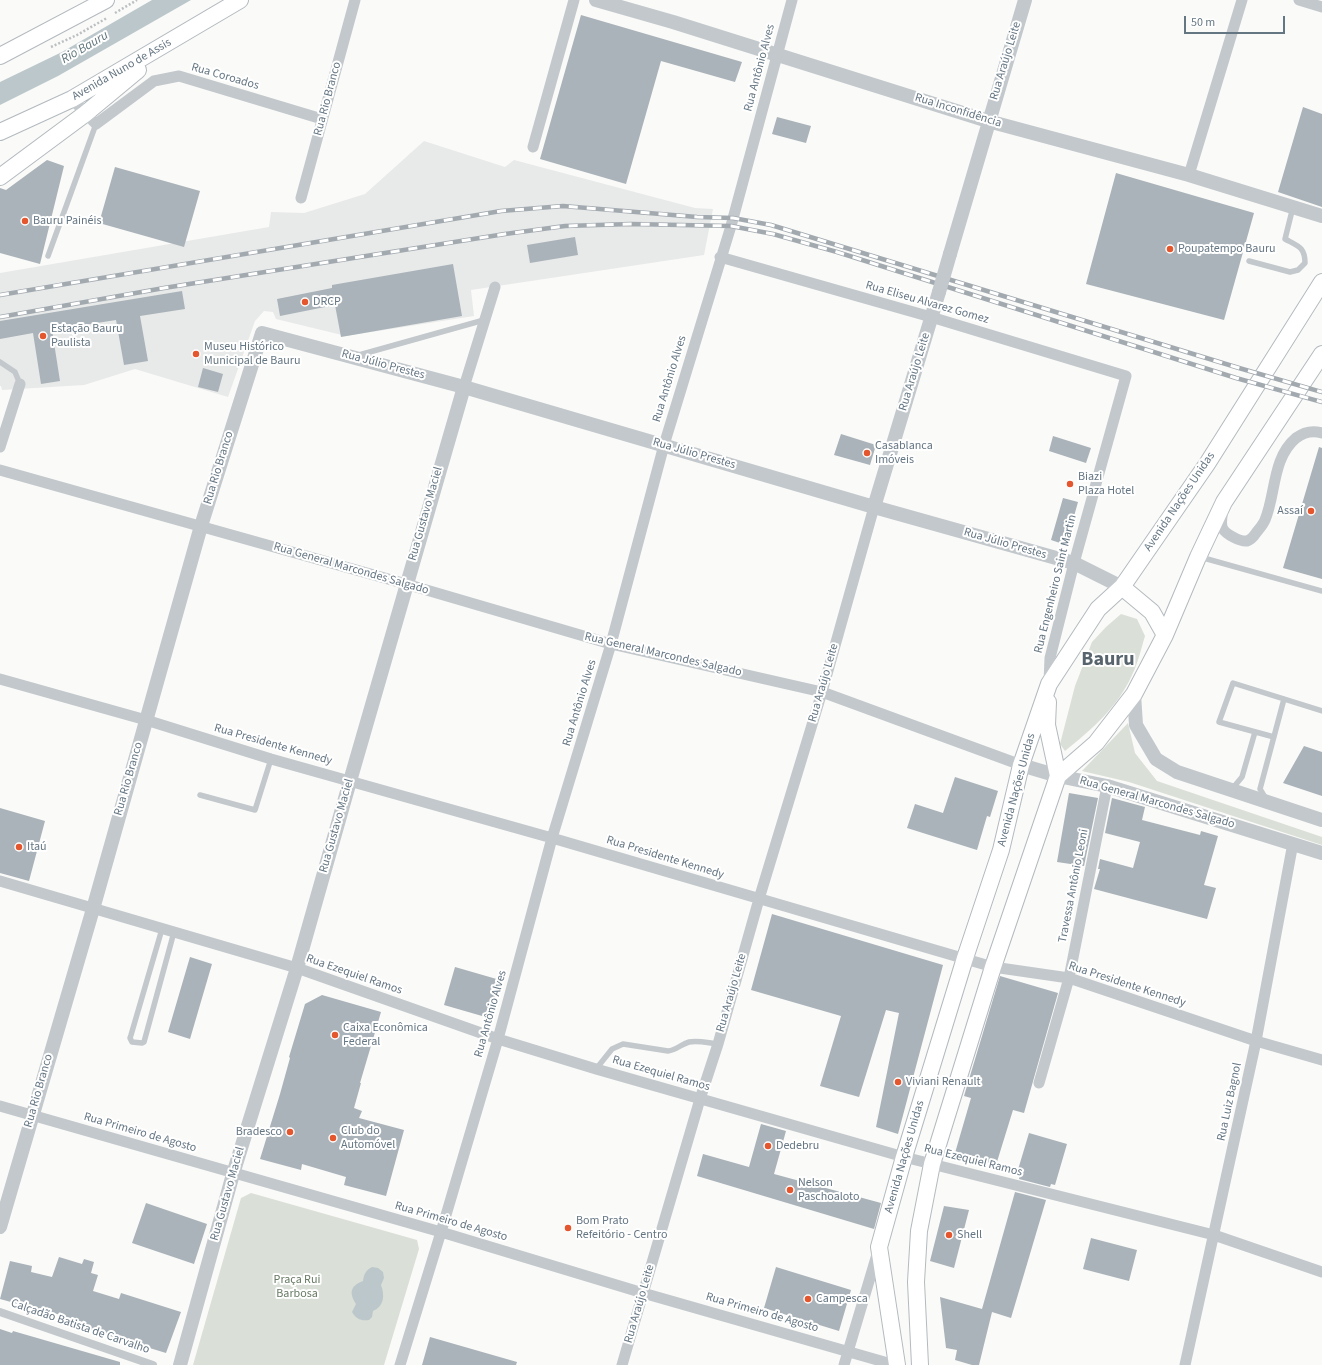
<!DOCTYPE html>
<meta charset="utf-8">
<style>
body{margin:0}
#map{position:relative;width:1322px;height:1365px;overflow:hidden;background:#fafaf8;font-family:"Source Sans 3",sans-serif}
canvas{display:block}
.scale{position:absolute;left:1184px;top:16px;width:101px;height:18px;box-sizing:border-box;border:2px solid #657683;border-top:0;padding-left:5px;font-size:12px;line-height:14px;white-space:nowrap;color:#657683;-webkit-text-stroke:3px #fff;paint-order:stroke}
</style>
<div id="map">
<canvas width="1322" height="1365"></canvas>
<div class="scale">50 m</div>
</div>
<script>
const ctx = document.querySelector('canvas').getContext('2d');
ctx.lineJoin = 'round';
function fill(path, color) { ctx.fillStyle = color; ctx.fill(path, 'evenodd'); }
function stroke(path, color, width, dash) { ctx.strokeStyle = color; ctx.lineWidth = width; ctx.lineCap = dash ? 'butt' : 'round'; ctx.setLineDash(dash || []); ctx.stroke(path); }
function label(font, color, halo, rows, align = 'center') {
  ctx.font = font + ' "Source Sans 3",sans-serif'; ctx.lineWidth = 4; ctx.setLineDash([]); ctx.textBaseline = 'middle'; ctx.strokeStyle = halo; ctx.fillStyle = color; for (const [text, x, y, turn = 0] of rows) {
    ctx.save(); ctx.translate(x, y); ctx.rotate((+turn || 0) * Math.PI / 180); ctx.textAlign = isNaN(turn) ? turn : align; if (halo) ctx.strokeText(text, 0, 0); ctx.fillText(text, 0, 0); ctx.restore();
  }
}
const built = new Path2D(`
 M424,141l81,26 9,-7 181,48 18,1 -9,46 -233,35 3,26 -128,20 -70,-17 -3,-7 -9,-1 -9,10 -27,76 -93,-28 -51,16 -82,5 -1,-4h-1v-113l269,-46 2,-15 33,1 61,-19z`);
const green = new Path2D(`
 M1121,614l16,5 8,17c-4,13 -7,27 -13,39 -14,32 -41,55 -67,76l-5,-7 15,-58 17,-44 14,-15z
 M1128,723l7,30 22,28 165,56v8l-193,-63 -47,-11z
 M251,1193l166,47 2,9 -35,116h-191l48,-167z`);
const water = new Path2D(`
 M152,0h39l-133,76 -58,29v-23l62,-30z
 M372,1267l6,1 5,4 1,6 -3,7c4,11 3,21 -8,26l-1,6 -3,3c-8,1 -13,-1 -17,-8l4,-8c-7,-11 -6,-18 7,-23 1,-7 3,-11 9,-14z`);
const building = new Path2D(`
 M581,15l161,47 -7,20 -74,-21 -35,123 -86,-25z
 M1303,107l19,7v93l-44,-15z
 M777,117l34,9 -5,17 -34,-9z
 M47,160l17,6 -24,98 -40,-11v-65l6,2z
 M115,167l85,24 -16,56 -85,-24z
 M1116,173l138,40 -30,107 -138,-36z
 M575,237l3,18 -48,8 -3,-18z
 M453,264l9,52 -121,21 -6,-32 -55,11 -3,-17 55,-11v-3z
 M182,291l3,18 -45,7 8,45 -24,4 -8,-45 -64,10 8,51 -19,3 -8,-51 -33,6v-18z
 M203,368l20,6 -5,18 -20,-5z
 M841,434l35,11 -6,20 -36,-10z
 M1053,436l38,12 -5,15 -37,-12z
 M1319,447l3,1v131l-39,-11z
 M1063,498l15,4 -12,43 -15,-5z
 M1304,746l18,6v44l-39,-13z
 M955,777l43,14 -8,26 -3,-1 -10,34 -70,-22 8,-24 28,9z
 M1069,793l29,5 -14,68 -27,-4z
 M1112,798l33,9 -3,13 58,15 1,-4 17,5 -14,49 12,3 -9,31 -113,-30 6,-20h-2l2,-10 33,9 7,-26 -35,-9z
 M0,808l45,13 -16,60 -29,-8z
 M772,914l171,51 -45,169 -22,-7 23,-114 -13,-3 -27,87 -39,-11 21,-70 -90,-26z
 M190,957l22,7 -22,75 -22,-7z
 M455,967l45,13 -11,38 -45,-13z
 M1000,976l58,17 -34,120 -11,-3 -17,55 -41,-12 16,-55 -7,-2z
 M322,995l59,17 -21,71h1l-7,25 8,3 -3,7 45,12 -18,66 -42,-11 2,-8 -44,-13 -1,6 -41,-11 20,-65 10,-36 -1,-1 16,-53z
 M761,1124l25,7 -12,43 107,29 -7,26 -177,-53 6,-22 46,13z
 M1029,1133l38,11 -12,41 -4,-1 -1,3 -31,-8 1,-5 -3,-1z
 M1015,1192l31,8 -35,118 -19,-6 -13,53h-7l-17,-5 2,-10 -11,-2 -6,-51 42,12z
 M146,1203l61,21 -13,40 -62,-21z
 M944,1206l25,4 -15,58 -24,-7z
 M1091,1238l46,12 -8,31 -46,-12z
 M59,1257l23,7 2,-5 10,3 -3,11 7,2 -5,16 26,8 2,-6 60,19 -15,41 -82,-25 2,-5 -45,-14 -1,1 -40,-11 10,-38 22,5 -1,6 21,5z
 M776,1267l75,23 -12,41 -75,-23z
 M0,1329l12,4 1,-2 76,22 31,9v3h-120z
 M430,1337l87,25 -1,3h-94z`);
const path = new Path2D(`
 M115,13l22,-13
 M51,47l26,-12 30,-17`);
const service = new Path2D(`
 M48,256l48,-132
 M1249,261l41,11 8,-2 7,-7c0,-16 -7,-17 -20,-24l8,-32
 M359,355l125,-35
 M0,362l15,10 5,12
 M1200,557l122,34
 M1274,737l-55,-15 14,-39 89,28
 M1232,789l10,-12 13,-45
 M200,795l55,15 16,-51
 M1266,799l-6,-10 24,-90
 M162,929l-31,106 -1,3 2,4 10,1 2,-1 30,-110
 M596,1069l16,-20 11,-5 45,7c9,-1 13,-7 21,-9 9,-2 19,1 29,2`);
const pedestrian = new Path2D(`
 M0,1312l153,53`);
const minor = new Path2D(`
 M1299,0l23,7
 M72,99l24,25 58,-43 25,-5 143,43
 M533,147l41,-147
 M1189,175l53,-175
 M301,198l54,-198
 M720,257l211,60 195,59 -52,187 -24,95 -1,25
 M464,387l31,-100
 M0,447l20,-63
 M0,470l406,114 205,60 211,48 199,73
 M1223,510c-1,6 -3,14 0,19 3,5 17,13 24,12 3,-1 7,-5 9,-8 3,-4 7,-8 9,-13 11,-26 7,-62 31,-82 8,-6 16,-8 26,-5
 M0,679l146,41 125,39 281,79 441,129 76,11 187,63 66,19
 M0,881l297,87 201,71 98,30 308,88 310,78 108,37
 M1039,1083l30,-105 38,-192
 M0,1106l441,126 202,61 252,72
 M400,1365l41,-133 57,-193 54,-201 59,-194 53,-199 67,-219 61,-226
 M622,1365l78,-266 18,-55 41,-145 63,-207 52,-185
 M844,1365l34,-114
 M1185,1365l71,-324 37,-198`);
const tertiary = new Path2D(`
 M596,0l77,22 315,99 201,54 133,41
 M950,254l75,-254
 M874,507l65,-215
 M1134,694l2,31 20,34 21,13 145,48
 M1021,765l37,11 49,10 215,67
 M0,1227l93,-318 108,-383 61,-193 202,54 410,120 200,56 48,24
 M180,1365l53,-191 64,-206 53,-187 114,-394`);
const secondary = new Path2D(`
 M0,56l106,-56
 M0,132l72,-33 168,-99
 M0,177l85,-63 53,-44
 M1122,587l30,25 13,23
 M1048,702l-1,23 11,51
 M897,1365l-18,-118 25,-90 61,-199 36,-108 20,-85 28,-81 49,-75 24,-22 85,-123 115,-182
 M920,1365l-4,-83 3,-51 13,-67 61,-197 65,-191 38,-33 38,-49 31,-59 33,-78 26,-55 98,-148`);
const rail = new Path2D(`
 M0,295l501,-84 62,-5 134,11 36,1 38,7 468,143 83,24
 M0,317l164,-29 341,-54 60,-8 66,-2 100,2 42,8 64,18 399,126 86,24`);
const tertiaryBridge = new Path2D(`
 M939,292l11,-38`);
const markers = [
 [25,221,4,"#e4572e"],
 [1170,249,4,"#e4572e"],
 [305,302,4,"#e4572e"],
 [43,336,4,"#e4572e"],
 [196,354,4,"#e4572e"],
 [867,453,4,"#e4572e"],
 [1070,484,4,"#e4572e"],
 [1311,511,4,"#e4572e"],
 [19,847,4,"#e4572e"],
 [335,1035,4,"#e4572e"],
 [898,1082,4,"#e4572e"],
 [290,1132,4,"#e4572e"],
 [333,1138,4,"#e4572e"],
 [768,1146,4,"#e4572e"],
 [790,1190,4,"#e4572e"],
 [568,1228,4,"#e4572e"],
 [949,1235,4,"#e4572e"],
 [808,1299,4,"#e4572e"]
];
const streetNames = [
 ["Rua Araújo Leite",1006,61,-73],
 ["Rua Antônio Alves",760,68,-75],
 ["Avenida Nuno de Assis",122,70,-30],
 ["Rua Coroados",225,77,16],
 ["Rua Rio Branco",328,99,-75],
 ["Rua Inconfidência",958,111,17],
 ["Rua Eliseu Alvarez Gomez",927,303,16],
 ["Rua Júlio Prestes",383,365,15],
 ["Rua Araújo Leite",915,372,-73],
 ["Rua Antônio Alves",670,379,-73],
 ["Rua Júlio Prestes",694,454,16],
 ["Rua Rio Branco",219,468,-73],
 ["Avenida Nações Unidas",1180,502,-56],
 ["Rua Gustavo Maciel",426,514,-74],
 ["Rua Júlio Prestes",1005,544,16],
 ["Rua General Marcondes Salgado",351,569,16],
 ["Rua Engenheiro Saint Martin",1056,584,-76],
 ["Rua General Marcondes Salgado",663,655,13],
 ["Rua Araújo Leite",824,683,-74],
 ["Rua Antônio Alves",580,703,-73],
 ["Rua Presidente Kennedy",273,745,16],
 ["Rua Rio Branco",129,779,-74],
 ["Avenida Nações Unidas",1017,790,-75],
 ["Rua General Marcondes Salgado",1157,803,16],
 ["Rua Gustavo Maciel",337,826,-74],
 ["Rua Presidente Kennedy",665,858,17],
 ["Travessa Antônio Leoni",1074,886,-79],
 ["Rua Ezequiel Ramos",354,975,19],
 ["Rua Presidente Kennedy",1127,985,18],
 ["Rua Araújo Leite",732,993,-74],
 ["Rua Antônio Alves",491,1014,-74],
 ["Rua Ezequiel Ramos",661,1074,16],
 ["Rua Rio Branco",39,1091,-74],
 ["Rua Luiz Bagnol",1230,1102,-78],
 ["Rua Primeiro de Agosto",140,1133,16],
 ["Avenida Nações Unidas",905,1157,-74],
 ["Rua Ezequiel Ramos",973,1161,14],
 ["Rua Gustavo Maciel",228,1194,-74],
 ["Rua Primeiro de Agosto",451,1222,16],
 ["Rua Araújo Leite",640,1304,-74],
 ["Rua Primeiro de Agosto",762,1313,16],
 ["Calçadão Batista de Carvalho",80,1327,19]
];
const poiNames = [
 ["Bauru Painéis",33,221],
 ["Poupatempo Bauru",1178,249],
 ["DRCP",313,302],
 ["Estação Bauru",51,329],
 ["Paulista",51,343],
 ["Museu Histórico",204,347],
 ["Municipal de Bauru",204,361],
 ["Casablanca",875,446],
 ["Imóveis",875,460],
 ["Biazi",1078,477],
 ["Plaza Hotel",1078,491],
 ["Assaí",1303,511,"right"],
 ["Itaú",27,847],
 ["Caixa Econômica",343,1028],
 ["Federal",343,1042],
 ["Viviani Renault",906,1082],
 ["Club do",341,1131],
 ["Automóvel",341,1145],
 ["Bradesco",282,1132,"right"],
 ["Dedebru",776,1146],
 ["Nelson",798,1183],
 ["Paschoaloto",798,1197],
 ["Bom Prato",576,1221],
 ["Refeitório - Centro",576,1235],
 ["Shell",957,1235],
 ["Campesca",816,1299]
];
const parkNames = [
 ["Praça Rui",297,1280],
 ["Barbosa",297,1294]
];
const waterNames = [
 ["Rio Bauru",85,48,-30]
];
const townNames = [
 ["Bauru",1108,661]
];
fill(built, '#e8e9e9');
fill(green, '#dadfd7');
fill(water, '#bbc7cb');
fill(building, '#aab3b9');
stroke(secondary, '#b3babf', 18);
stroke(path, '#bbbfc2', 2.5, [2, 2]);
stroke(service, '#c3c8cc', 5.5);
stroke(pedestrian, '#c3c8cc', 8);
stroke(minor, '#c3c8cc', 11);
stroke(tertiary, '#c3c8cc', 14);
stroke(secondary, '#fff', 16);
stroke(rail, '#a2aab0', 4.5);
stroke(rail, '#fff', 3, [9]);
stroke(tertiaryBridge, '#c3c8cc', 14);
for (const [x, y, r, color] of markers) { const dot = new Path2D(); dot.arc(x, y, r, 0, 2 * Math.PI); ctx.fillStyle = color; ctx.fill(dot); stroke(dot, '#fff', 1.5); }
label('12px', '#657683', '#fff', streetNames);
label('12px', '#657683', '#fff', poiNames, 'left');
label('12px', '#687a64', '#fff', parkNames);
label('italic 13px', '#60757c', '#fff', waterNames);
label('bold 20px', '#57646e', '#fff', townNames);
</script>
